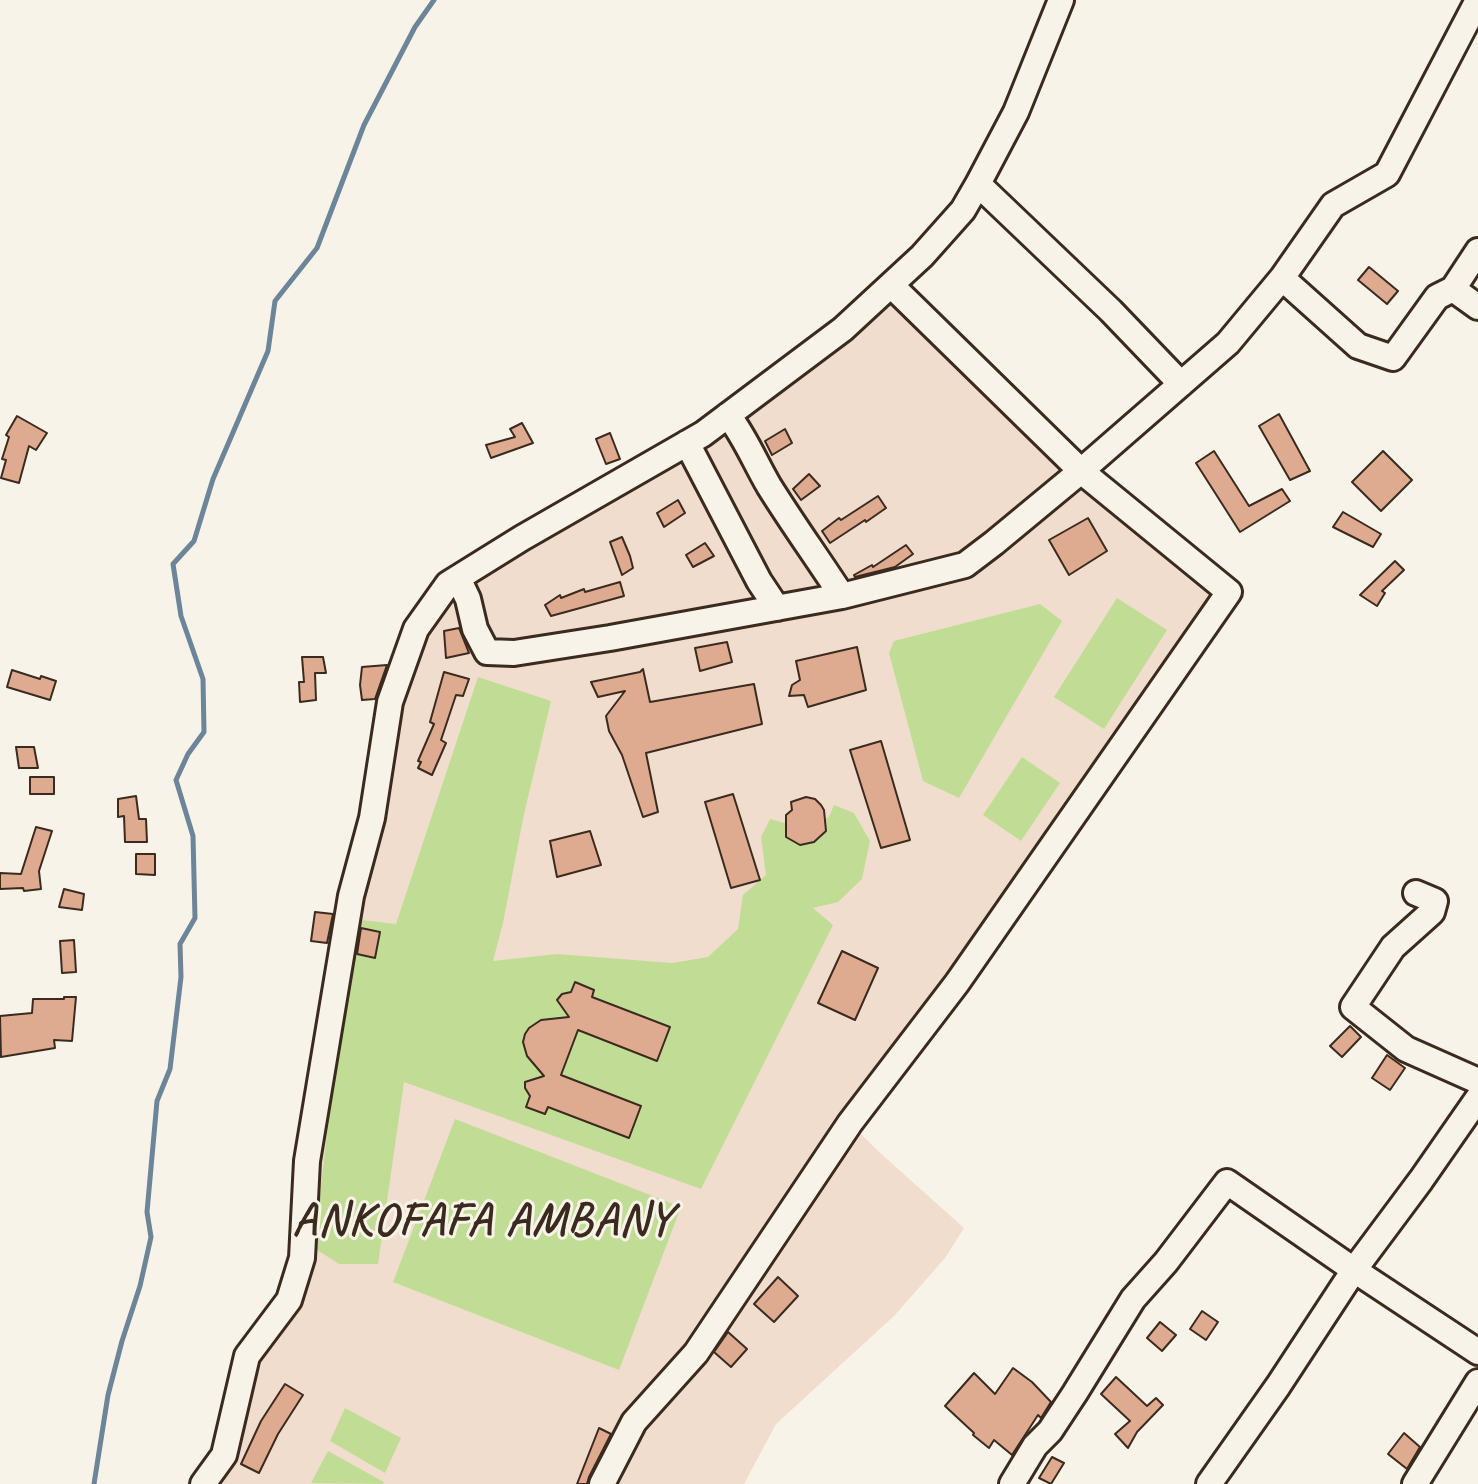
<!DOCTYPE html>
<style>
body{margin:0}
canvas{display:block;background:#f7f3e8}
</style>
<canvas width="1478" height="1484"></canvas>
<script>
const ctx = document.querySelector('canvas').getContext('2d');
ctx.lineJoin = 'round';
function fill(path, color) { ctx.fillStyle = color; ctx.fill(path, 'evenodd'); }
function stroke(path, color, width, dash) { ctx.strokeStyle = color; ctx.lineWidth = width; ctx.lineCap = dash ? 'butt' : 'round'; ctx.setLineDash(dash || []); ctx.stroke(path); }
function label(font, color, halo, rows, align = 'center') {
  ctx.font = font + ' Caveat,sans-serif'; ctx.lineWidth = 6; ctx.setLineDash([]); ctx.textBaseline = 'middle'; ctx.strokeStyle = halo; ctx.fillStyle = color; for (const [text, x, y, turn = 0] of rows) {
    ctx.save(); ctx.translate(x, y); ctx.rotate((+turn || 0) * Math.PI / 180); ctx.textAlign = isNaN(turn) ? turn : align; if (halo) ctx.strokeText(text, 0, 0); ctx.fillText(text, 0, 0); ctx.restore();
  }
}
const built = new Path2D(`
 M891,285l338,307 -379,531 28,28 86,77 -19,30 -51,58 -118,108 -32,60h-541l44,-128 42,-56 101,-598 58,-118 239,-141z`);
const green = new Path2D(`
 M1117,598l50,32 -63,99 -50,-32z
 M1040,604l22,17 -103,177 -36,-17 -34,-128 5,-12z
 M478,677l73,24 -27,113 -21,109 -10,38 64,-7 115,9 36,-6 30,-28 5,-34 23,-20 -5,-38 9,-18 33,9 26,-11 5,-12 20,8 16,28 -8,38 -24,23 -25,6 20,17 -132,264 -297,-107 -26,182h-39l-25,-16 18,-159 29,-169 35,4z
 M1022,757l38,26 -39,58 -38,-26z
 M455,1119l226,88 -62,163 -226,-88z
 M345,1408l56,30 -16,35 -55,-32z
 M328,1451l56,31 -1,2 -72,-1z`);
const stream = new Path2D(`
 M94,1484l14,-89 14,-54 18,-55 11,-49 -4,-25 10,-111 13,-32 11,-92 -1,-33 15,-26 -2,-82 -17,-56 12,-26 16,-22 -1,-53 -22,-63 -8,-52 21,-23 19,-62 55,-128 7,-50 42,-53 47,-123 51,-98 19,-27`);
const building = new Path2D(`
 M1369,267l29,24 -11,13 -29,-24z
 M1279,414l31,57 -20,9 -31,-54z
 M17,416l30,17 -11,17 -7,-4 -10,37 -18,-5 5,-18 -4,-1 7,-22 -3,-2z
 M522,423l11,20 -42,15 -5,-13 29,-8 -5,-8z
 M785,429l7,14 -20,12 -7,-14z
 M610,433l10,26 -14,5 -10,-25z
 M1214,451l35,55 33,-17 8,12 -50,31 -44,-69z
 M1383,451l29,29 -31,31 -29,-29z
 M809,474l11,12 -19,14 -8,-11z
 M878,496l8,12 -20,14 -1,-2 -35,23 -8,-12 17,-13 2,2z
 M678,500l7,13 -21,14 -7,-14z
 M1343,512l38,22 -8,13 -40,-20z
 M1088,518l19,33 -38,24 -20,-35z
 M622,537l8,19 3,12 -11,7 -12,-33z
 M705,543l9,13 -21,11 -7,-12z
 M906,545l7,9 -18,13 -40,10 -1,-2 18,-10 1,2z
 M1395,561l9,9 -22,21 3,2 -8,13 -17,-11z
 M620,582l4,14 -73,20 -6,-11 15,-10 1,3 23,-9 1,3z
 M459,628l10,25 -23,5 -2,-27z
 M727,642l5,20 -32,9 -5,-23z
 M857,647l9,43 -58,17 -4,-12 -15,1 3,-11 8,-5 -4,-19z
 M302,657h21l3,16h-11l1,27 -16,2 -1,-20h5z
 M387,665l-12,34 -13,1 -2,-15 2,-18z
 M643,669l7,33 104,-18 8,40 -116,29 12,59 -15,5 -21,-62 -13,-24 -3,-15 19,-25 -27,6 -7,-15 49,-10z
 M12,670l28,9 1,-3 15,5 -6,19 -43,-13z
 M444,672l25,7 -6,17 -7,-1 -15,45 5,3 -14,32 -14,-7 3,-6 -3,-1 16,-37 -4,-2z
 M881,741l29,99 -29,8 -31,-98z
 M16,747h18l4,21h-19z
 M30,777h24v17h-24z
 M733,794l27,86 -29,8 -26,-86z
 M136,796l3,23h7l1,23h-22l-1,-26 -6,1v-18z
 M806,797l9,2 6,6 3,5 2,21 -12,11 -14,3 -14,-8v-22l6,-5 -1,-8z
 M36,827l16,4 -13,40 2,18 -17,2 -1,-3 -23,1v-16l21,1z
 M590,831l11,34 -44,12 -7,-36z
 M136,854h19v21l-19,-1z
 M64,889l20,5 -2,16 -23,-3z
 M315,912l18,2 -6,29 -16,-2z
 M361,928l19,4 -5,26 -18,-4z
 M74,940l2,32 -14,1 -2,-32z
 M842,951l36,17 -23,52 -37,-17z
 M575,982l19,8 -2,7 78,30 -13,34 -79,-31 -17,45 80,31 -12,32 -81,-31 -3,7 -19,-7 4,-11 -5,-8v-6l19,-6 -17,-20 -4,-14 2,-8 4,-6 12,-8 28,-3 -12,-17 5,-6 9,-2z
 M64,997h12l-4,44 -18,-1 1,8 -54,9 -1,-41 32,-3 1,-14h31z
 M1350,1026l11,11 -19,20 -12,-11z
 M1387,1055l18,13 -15,22 -18,-12z
 M778,1277l20,19 -24,26 -20,-18z
 M1202,1311l16,11 -12,18 -16,-11z
 M1160,1322l16,13 -14,16 -15,-13z
 M728,1332l19,17 -16,18 -17,-15z
 M1013,1368l19,14 19,20 -10,16 -3,-3 -26,40 -18,-15 -5,8 -16,-13 1,-2 -29,-27 29,-33 21,21z
 M1116,1377l31,29 9,-8 7,7 -26,27 -9,16 -13,-14 15,-13 -29,-27z
 M285,1384l18,11 -25,39 -19,39 -18,-9 20,-43z
 M599,1428l12,6 -22,43 -2,7h-10z
 M1404,1433l16,14 -13,22 -19,-15z
 M1052,1457l12,6 -13,21 -12,-6z`);
const minor = new Path2D(`
 M978,184l133,127 70,73
 M1282,278l76,68 35,12 44,-61 16,-8 25,-38
 M1453,289l25,18
 M687,443l72,138 18,27
 M458,578l10,21 7,30 12,23 27,1 96,-15 232,-42c-24,-37 -50,-73 -73,-110 -14,-24 -24,-49 -41,-71
 M842,596l123,-31 29,-22 87,-72 -190,-186
 M1416,893l19,8 -3,11 -39,35 -40,60 53,42 72,32
 M203,1484l21,-29 23,-99 42,-56 13,-42 5,-97 44,-265 21,-78 18,-116 26,-73 32,-45 74,-46 181,-104 140,-105 79,-73 41,-46 15,-26 38,-72 45,-112
 M602,1484l32,-62 62,-69 154,-230 107,-140 272,-391 -148,-121 147,-128 54,-65 51,-73 54,-31 91,-174
 M1012,1484l23,-38 15,-15 25,-38 58,-94 33,-37 61,-80 127,88 124,82
 M1209,1484l69,-98 76,-116 67,-90 57,-82
 M1415,1484l63,-102`);
const districtNames = [
 ["ANKOFAFA AMBANY",483,1222]
];
fill(built, '#f0ddce');
fill(green, '#c1dd95');
stroke(stream, '#6d8598', 5);
fill(building, '#deab91');
stroke(building, '#3b2a1e', 2);
stroke(minor, '#3b2a1e', 30);
stroke(minor, '#f7f3e8', 24);
ctx.letterSpacing = '2px';
label('bold 46px', '#3b2a1e', '#f7f3e8', districtNames);
ctx.letterSpacing = '0px';
</script>
